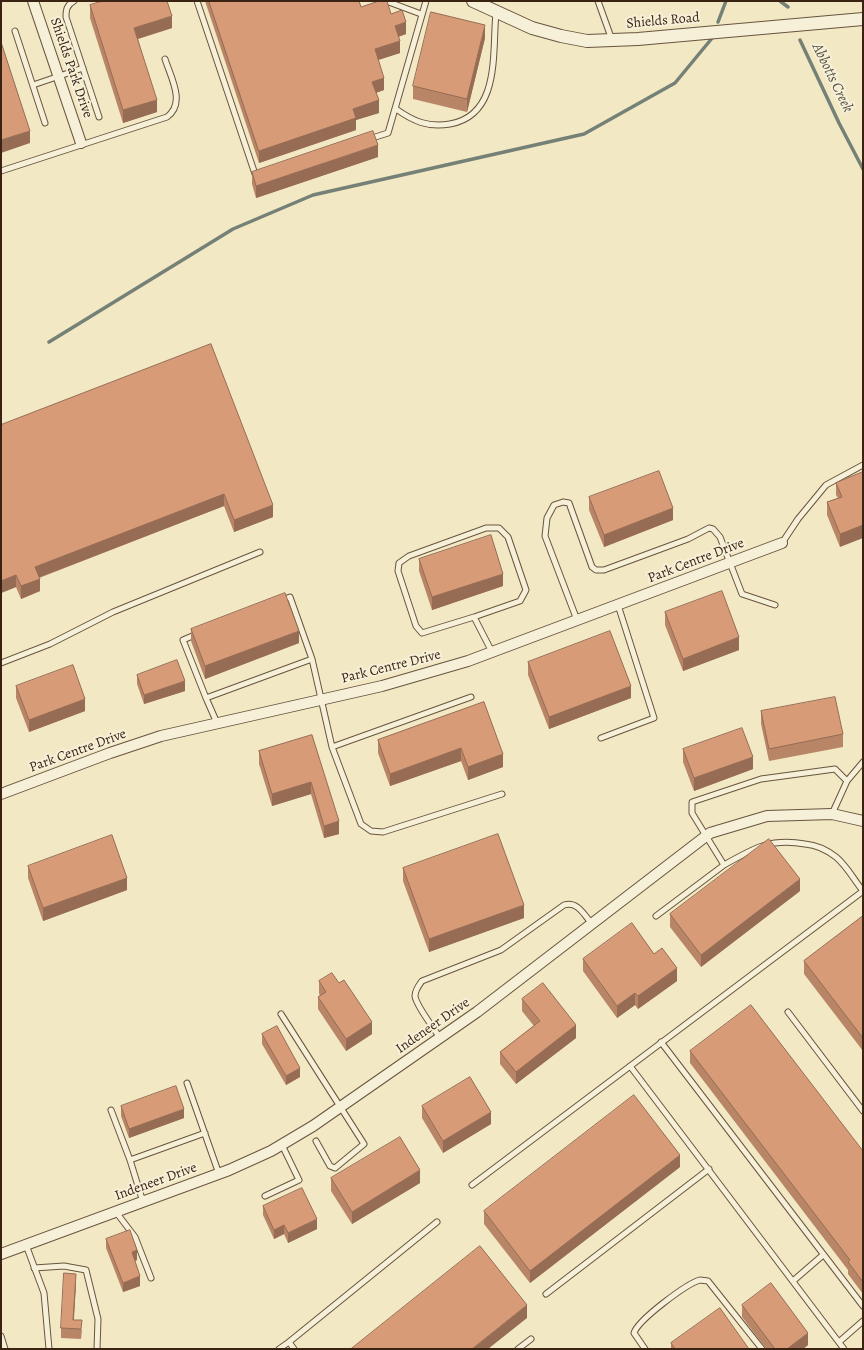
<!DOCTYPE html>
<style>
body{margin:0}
#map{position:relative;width:864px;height:1350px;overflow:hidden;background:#f2e8c4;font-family:Alegreya,serif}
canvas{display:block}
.frame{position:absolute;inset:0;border:2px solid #3a2312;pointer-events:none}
</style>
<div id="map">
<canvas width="864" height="1350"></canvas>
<div class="frame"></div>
</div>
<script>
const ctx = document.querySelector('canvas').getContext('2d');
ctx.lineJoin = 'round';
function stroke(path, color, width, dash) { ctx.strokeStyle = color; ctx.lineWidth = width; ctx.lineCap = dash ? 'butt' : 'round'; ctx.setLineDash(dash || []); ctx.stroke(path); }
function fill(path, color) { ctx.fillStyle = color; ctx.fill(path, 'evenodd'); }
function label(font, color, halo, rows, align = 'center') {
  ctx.font = font + ' Alegreya,serif'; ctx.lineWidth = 4; ctx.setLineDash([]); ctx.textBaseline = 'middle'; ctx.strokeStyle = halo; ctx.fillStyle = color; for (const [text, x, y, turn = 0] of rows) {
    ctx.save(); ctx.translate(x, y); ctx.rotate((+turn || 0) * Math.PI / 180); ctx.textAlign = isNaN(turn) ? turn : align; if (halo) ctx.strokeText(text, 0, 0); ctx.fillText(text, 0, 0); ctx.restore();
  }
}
const stream = new Path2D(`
 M780,1l8,6
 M718,22l8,-21
 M800,40l39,83 24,46
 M49,342l184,-113 80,-34 271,-61 91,-51 38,-46`);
const service = new Path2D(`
 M74,1c-7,4 -8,8 -8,16l33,100
 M197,1l59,176
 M386,1l35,13
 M598,1l14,39
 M15,31l30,92
 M33,85l50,-17
 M396,109c17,12 32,19 54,15 51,-9 42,-72 46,-111
 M369,139l19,-6 38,-132
 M1,171l166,-54c19,-14 4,-39 -2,-58
 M782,543l16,-24 28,-34 37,-20
 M282,600l8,-3 22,62
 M474,617l-52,16 -6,-7 -18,-55 1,-8 10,-7 77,-28h13l9,9 18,53 -6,11 -46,16 18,35
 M577,620l-32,-84 2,-18 7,-13 9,-3 6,1 23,64 4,3h8l84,-31 21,-11 4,1 7,8 22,57 33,11
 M197,634l-14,6 23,58
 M1,663l49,-19 63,-32 147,-60
 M217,723l-11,-25 106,-39 20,88 29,77 10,7 12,1 119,-38
 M601,738l53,-20 -36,-113
 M332,747l139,-50
 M847,781l16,-19
 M724,865c30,-17 46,-27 81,-21 11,1 22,6 31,13 11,9 18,23 27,34
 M656,916l68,-51 -32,-52v-11l69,-23 74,-10 12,12 -15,33
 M788,1012l75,99
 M281,1014l83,130 -29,24 -5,-2 -14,-25
 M440,1038c-6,-10 -24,-32 -25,-42 0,-6 4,-11 7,-15l79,-31 63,-45c14,-4 20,10 28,19
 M661,1042l202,264
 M630,1066l214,283
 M187,1083l32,91
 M111,1110l19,50 13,42
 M130,1160l75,-27
 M472,1185l391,-294
 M265,1196l34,-16 -17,-35
 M116,1212l19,25 16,41
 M26,1245l18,48 5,56
 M34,1268l30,-2 22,4 12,49 -1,30
 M793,1281l30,-26
 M546,1294l163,-125
 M1,1336l4,13
 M289,1342l148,-120
 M839,1342l24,-21
 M279,1349l10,-7 5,7
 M518,1349l13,-10
 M645,1349l-11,-16c4,-13 52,-49 66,-53l8,1 54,68`);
const minor = new Path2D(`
 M33,1l48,142
 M1,794l109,-41 51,-17 221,-50 86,-25 314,-118
 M1,1254l228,-84 42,-19 42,-25 164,-114 233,-179 57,-17 65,-2 31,7`);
const tertiary = new Path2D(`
 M473,1l59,27 29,8 26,5 51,-2 225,-20`);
const wall = new Path2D(`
 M205,1h154l2,6 30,7 15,20 -8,3 2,16 -22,7 6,30 -8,3 3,20 -23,7v10l-97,33z
 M90,5l82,23 -34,11 19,73 -34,11 -33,-105z
 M485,38l-18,74 -54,-13v-13z
 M378,157l-122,41 -4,-14v-12z
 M211,344l62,173 -39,15 -10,-26 -185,72 1,13 -19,8 -5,-12 -15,6v-168z
 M863,472l-23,75 -13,-32v-13l11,-4 -2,-3v-12z
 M589,497l84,23 -69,27 -15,-37z
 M419,559l84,27 -71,24 -13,-39z
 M665,612l74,38 -56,21 -18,-46z
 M191,629l108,14 -94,36 -14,-38z
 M528,662l103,36 -82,31 -21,-54z
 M137,675l48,16 -41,13 -7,-20z
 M16,686l69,25 -56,21 -13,-34z
 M484,702l19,65 -35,13 -7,-19 -71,25 -12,-33v-13z
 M761,711l82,23v13l-74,14 -8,-37z
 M312,735l27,99 -15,4 -13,-44 -39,12 -13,-42v-13z
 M683,749l70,20 -59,22 -11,-29z
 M28,866l99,24 -84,31 -15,-43z
 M403,868l121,50 -95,34 -26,-71z
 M800,891l-99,76 -31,-40v-13z
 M863,916v135l-59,-77v-13z
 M654,954l23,27 -39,28 -3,-4 -18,13 -34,-47v-12z
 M319,981l20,2 33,51 -26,17 -28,-42v-12l2,-2 -1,-1z
 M522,999l54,39 -60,46 -16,-20v-12l34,-26 -12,-15z
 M262,1034l38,43 -14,8 -24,-41z
 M690,1051l173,100v143l-15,-20v-4l-158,-207z
 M121,1106l63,12 -55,20 -8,-22z
 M422,1106l69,18 -48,29 -21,-35z
 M680,1167l-150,116 -46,-59v-13z
 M331,1178l89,5 -68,41 -21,-33z
 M263,1206l54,23 -29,14 -4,-9 -10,5 -11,-24z
 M106,1239l31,21 -2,1 5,25 -17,6 -17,-44z
 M76,1283l-2,37 8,10 -1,9 -20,-1v-10z
 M742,1305l66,40 -5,4h-37l-24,-32z
 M671,1343l78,6h-78z`);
const shadedWall = new Path2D(`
 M172,16v12l-38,12v-12z
 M406,22v12l-11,4v-12z
 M485,25v13l-18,74v-13z
 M400,41v12l-25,8v-12z
 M384,78v12l-12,4v-12z
 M157,100v12l-34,11v-13z
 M379,100v13l-23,7v10l-97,33v-12l94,-42z
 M30,131v12l-29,10v-13z
 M378,145v12l-122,41v-12z
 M224,494v12l-189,73v-12z
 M273,505v12l-39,15v-12z
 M673,508v12l-69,27v-12z
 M863,525v13l-23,9v-13z
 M503,574v12l-71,24v-13z
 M16,575v12l-15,6v-12z
 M40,579v12l-19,8v-13z
 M299,631v12l-94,36v-13z
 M739,637v13l-56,21v-12z
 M185,681v10l-41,13v-9z
 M631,686v12l-82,31v-12z
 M85,699v12l-56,21v-12z
 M461,748v13l-71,25v-12z
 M503,754v13l-35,13v-13z
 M753,757v12l-59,22v-13z
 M311,782v12l-39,12v-12z
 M339,821v13l-15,4v-12z
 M127,878v12l-84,31v-13z
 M800,879v12l-99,76v-12z
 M524,905v13l-95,34v-13z
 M677,968v13l-39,28v-13z
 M635,993v12l-18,13v-12z
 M372,1022v12l-26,17v-12z
 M576,1025v13l-60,46v-12z
 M300,1068v9l-14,8v-9z
 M184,1109v9l-55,20v-9z
 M491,1112v12l-48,29v-12z
 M680,1155v12l-150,116v-12z
 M420,1170v13l-68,41v-12z
 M317,1219v10l-29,14v-10z
 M284,1225v9l-10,5v-9z
 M137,1250v10l-5,2v-10z
 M76,1274v9l-3,46v-9z
 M140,1276v10l-17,6v-9z
 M527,1305v13l-39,31h-16z
 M808,1333v12l-5,4h-16z`);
const building = new Path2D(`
 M103,1h64l5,15 -38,12 23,72 -34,10 -33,-105z
 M209,1h150l2,6 18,-6h8l4,13 11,-4 4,12 -11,4 5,15 -25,8 9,29 -12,4 7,18 -26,9 3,9 -97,33z
 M431,12l54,13 -18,74 -54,-13z
 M1,42l29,89 -29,9z
 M373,131l5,14 -122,41 -4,-14z
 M211,344l62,161 -39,15 -10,-26 -189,73 5,12 -19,7 -5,-11 -15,6v-156z
 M659,471l14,37 -69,27 -15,-38z
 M863,472v53l-23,9 -13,-32 15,-5 -6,-14z
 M491,535l12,39 -71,23 -13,-38z
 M722,591l17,46 -56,22 -18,-47z
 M285,593l14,38 -94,35 -14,-37z
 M610,631l21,55 -82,31 -21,-55z
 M177,660l8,21 -41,14 -7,-20z
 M73,665l12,34 -56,21 -13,-34z
 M835,697l8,37 -74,15 -8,-38z
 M484,702l19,52 -35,13 -7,-19 -71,26 -12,-34z
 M742,728l11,29 -59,21 -11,-29z
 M312,735l27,86 -15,5 -13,-44 -39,12 -13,-43z
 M498,834l26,71 -95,34 -26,-71z
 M112,835l15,43 -84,30 -15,-42z
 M769,839l31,40 -99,76 -31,-41z
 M863,916v122l-59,-77z
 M632,923l22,31 8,-6 15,20 -39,28 -3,-3 -18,13 -34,-47z
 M332,973l7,10 5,-3 28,42 -26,17 -28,-42 8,-5 -7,-11z
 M543,983l33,42 -60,47 -16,-20 40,-31 -18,-22z
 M751,1005l112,146v131l-15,-20 2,-2 -160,-209z
 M277,1026l23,42 -14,8 -24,-42z
 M470,1077l21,35 -48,29 -21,-35z
 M176,1086l8,23 -55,20 -8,-23z
 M634,1095l46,60 -150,116 -46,-60z
 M400,1137l20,33 -68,42 -21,-34z
 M302,1188l15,31 -29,14 -4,-8 -10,5 -11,-24z
 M130,1230l7,20 -5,2 8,24 -17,7 -17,-44z
 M480,1246l47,59 -55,44h-121z
 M64,1273l12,1 -3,46h9l-1,9 -20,-1z
 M771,1283l37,50 -21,16h-12l-33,-44z
 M720,1308l29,41h-74l-4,-6z`);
const streetNames = [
 ["Shields Road",663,21,-5],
 ["Shields Park Drive",71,68,71],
 ["Park Centre Drive",696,561,-21],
 ["Park Centre Drive",391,667,-14],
 ["Park Centre Drive",78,751,-20],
 ["Indeneer Drive",433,1026,-35],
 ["Indeneer Drive",156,1182,-20]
];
const waterNames = [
 ["Abbotts Creek",832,78,64]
];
stroke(stream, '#758177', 3.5);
stroke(service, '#68543e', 7);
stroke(minor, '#68543e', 12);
stroke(tertiary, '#68543e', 14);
stroke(service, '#f7f0d9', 5);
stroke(minor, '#f7f0d9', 10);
stroke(tertiary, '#f7f0d9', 12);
fill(wall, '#b98567');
fill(shadedWall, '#966c54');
fill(building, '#d79b78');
stroke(building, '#966c54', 1);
label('14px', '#3a2312', '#f7f0d9', streetNames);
label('italic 15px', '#575244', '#f7f0d9', waterNames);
</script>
